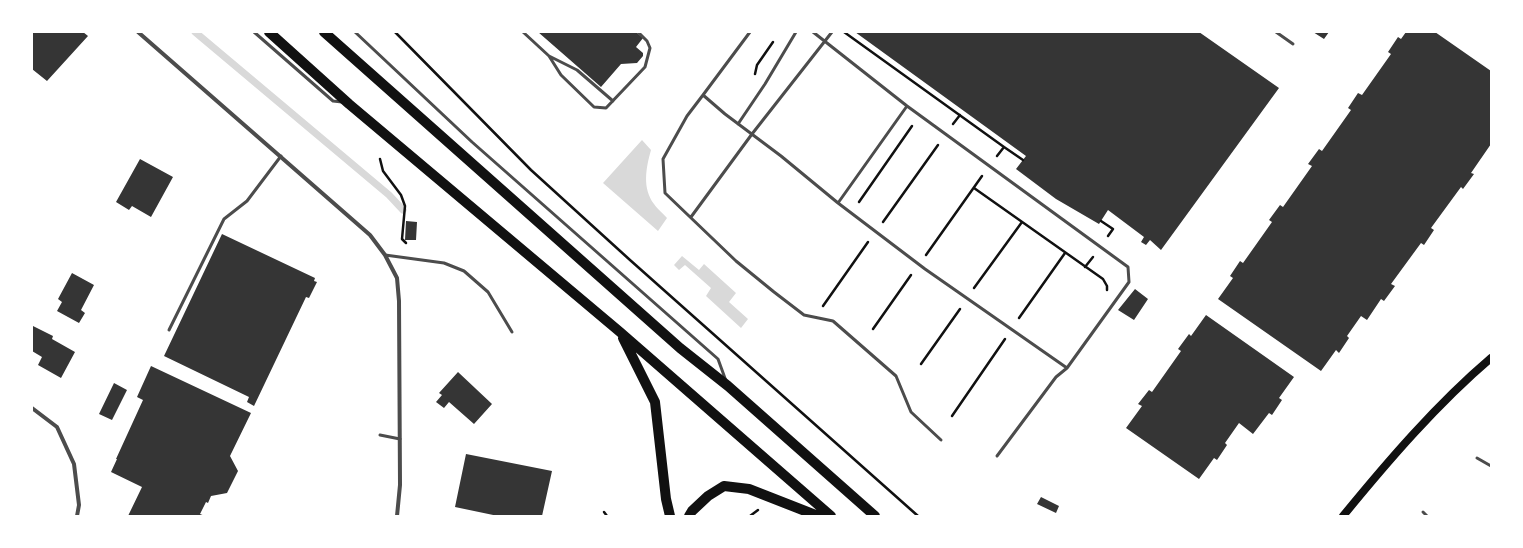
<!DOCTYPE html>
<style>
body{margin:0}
#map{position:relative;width:1523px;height:548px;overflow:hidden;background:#fff;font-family:"Times New Roman",serif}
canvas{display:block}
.frame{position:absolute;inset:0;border:33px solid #fff;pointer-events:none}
</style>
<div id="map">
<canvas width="1523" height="548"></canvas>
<div class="frame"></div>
</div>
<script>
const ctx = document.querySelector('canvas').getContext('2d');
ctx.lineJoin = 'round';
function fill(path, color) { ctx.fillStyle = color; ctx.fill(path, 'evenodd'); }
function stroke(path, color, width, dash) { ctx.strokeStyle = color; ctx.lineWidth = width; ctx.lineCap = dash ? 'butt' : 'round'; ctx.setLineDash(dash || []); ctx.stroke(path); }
const water = new Path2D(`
 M642,140l9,10c-5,18 -9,38 3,54 3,5 9,9 13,14l-9,13 -55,-48z
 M682,256l17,14 5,-6 32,29 -7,9 19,17 -7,9 -35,-32 5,-8 -26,-23 -6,5 -5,-5z`);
const stream = new Path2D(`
 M195,32l194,163 14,15`);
const building = new Path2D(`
 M32,32h51l5,4 -41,45 -15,-12z
 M538,32h98l7,6 -7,9 7,6v3l-6,7 -16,1 -20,23z
 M855,32h344l80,56 -118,162 -11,-10 -4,5 -5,-3 3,-5 -36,-27 -9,14 -43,-25 -40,-30 10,-13z
 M1313,32h16l-5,7z
 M1406,32h29l56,39v73l-20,29 3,1 -11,15 -2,-2 -30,41 3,2 -10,15 -3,-2 -30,41 4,2 -11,15 -3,-2 -14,21 -6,-4 -14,20 2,2 -10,15 -3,-3 -15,21 -103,-72 15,-21 -3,-2 10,-15 3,2 29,-41 -3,-2 11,-15 3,2 29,-41 -4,-2 11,-15 3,2 29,-41 -3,-2 10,-15 4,2 29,-41 -3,-2 10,-15 3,2z
 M140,159l33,18 -22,40 -19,-11 -3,4 -13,-8z
 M406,221l11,1 -1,18h-11z
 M222,234l93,44 -1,3 3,1 -8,16 -3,-1 -52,109 -7,-4 2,-5 -85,-41z
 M72,273l22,12 -13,25 4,3 -6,10 -22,-12 5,-9 -4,-3z
 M1135,289l13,10 -14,21 -16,-10z
 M1206,315l88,62 -15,21 3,2 -10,15 -3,-2 -16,21 -14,-11 -14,20 2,2 -10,15 -3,-2 -15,21 -73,-51 16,-22 -4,-2 11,-14 3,2 29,-41 -3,-2 11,-15 2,2z
 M33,326l20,10 -1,3 23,13 -14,26 -23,-13 4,-8 -10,-6v-22z
 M151,366l100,47 -21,43 8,15 -11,22 -16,3 -3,7 -2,-1 -6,12 5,2h-77l14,-29 -31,-15 6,-13h-1l27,-59 -6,-3z
 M458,372l34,32 -18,20 -25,-22 -5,6 -8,-6 6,-7 -3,-2z
 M114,383l13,7 -15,30 -13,-6z
 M466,454l86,17 -10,45h-44l-43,-9z
 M1041,497l18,9 -3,7 -19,-9z`);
const path = new Path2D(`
 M395,32l136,138 99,90 288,256
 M844,32l160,115
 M755,74l2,-9 16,-23
 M953,124l7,-9
 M997,156l7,-9 19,13
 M380,159l3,12 18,24 4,11 -3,33 4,4
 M974,188l129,91 4,7v4
 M859,202l53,-76
 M1101,221l12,8 -5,7
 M883,222l55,-77
 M926,255l56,-79
 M1085,267l8,-10
 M974,288l48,-66
 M823,306l45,-64
 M1019,318l46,-65
 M873,329l38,-54
 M921,364l39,-55
 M952,416l53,-77
 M604,512l3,4
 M750,516l8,-6`);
const service = new Path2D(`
 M254,32l79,69 9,1
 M355,32l117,110 246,217 8,22
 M523,32l26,24 12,19 33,32 12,1 39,-41 5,-19 -3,-7 -9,-9
 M813,32l94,74 221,161 1,15 -62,86 -142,-99 -87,-66 -57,-47 -56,-42 -22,-19 -16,21 -24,43 2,34 71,68 38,31 30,23 29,6 63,55 15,36 30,28
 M1276,32l17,12
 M549,56l28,14 36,31
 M703,95l47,-63
 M738,124l27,-40 31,-52
 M838,203l69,-97
 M691,217l61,-83 80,-102
 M385,255l59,8 20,8 24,21 24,40
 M169,330l55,-111 23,-18 34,-45
 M380,435l20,4
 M997,456l59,-79 11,-9
 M1477,458l14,8
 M1423,512l4,4`);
const minor = new Path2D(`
 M138,32l232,203 15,20 12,23 2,23 1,184 -3,31
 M32,408l25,19 17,37 5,41 -2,11`);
const secondary = new Path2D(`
 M1343,516c45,-55 94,-112 148,-158`);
const primary = new Path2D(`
 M269,32l80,72 271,228 211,184
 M324,32l356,316 48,38 147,130
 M623,338l32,64 11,97 4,17
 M689,516l3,-5 16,-15 16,-10 25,3 69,27`);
fill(water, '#d9d9d9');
stroke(stream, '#d9d9d9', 7);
fill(building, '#353535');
stroke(path, '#111', 2.5);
stroke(service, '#4c4c4c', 3);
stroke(minor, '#4c4c4c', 4);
stroke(secondary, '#111', 8);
stroke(primary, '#111', 10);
</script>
